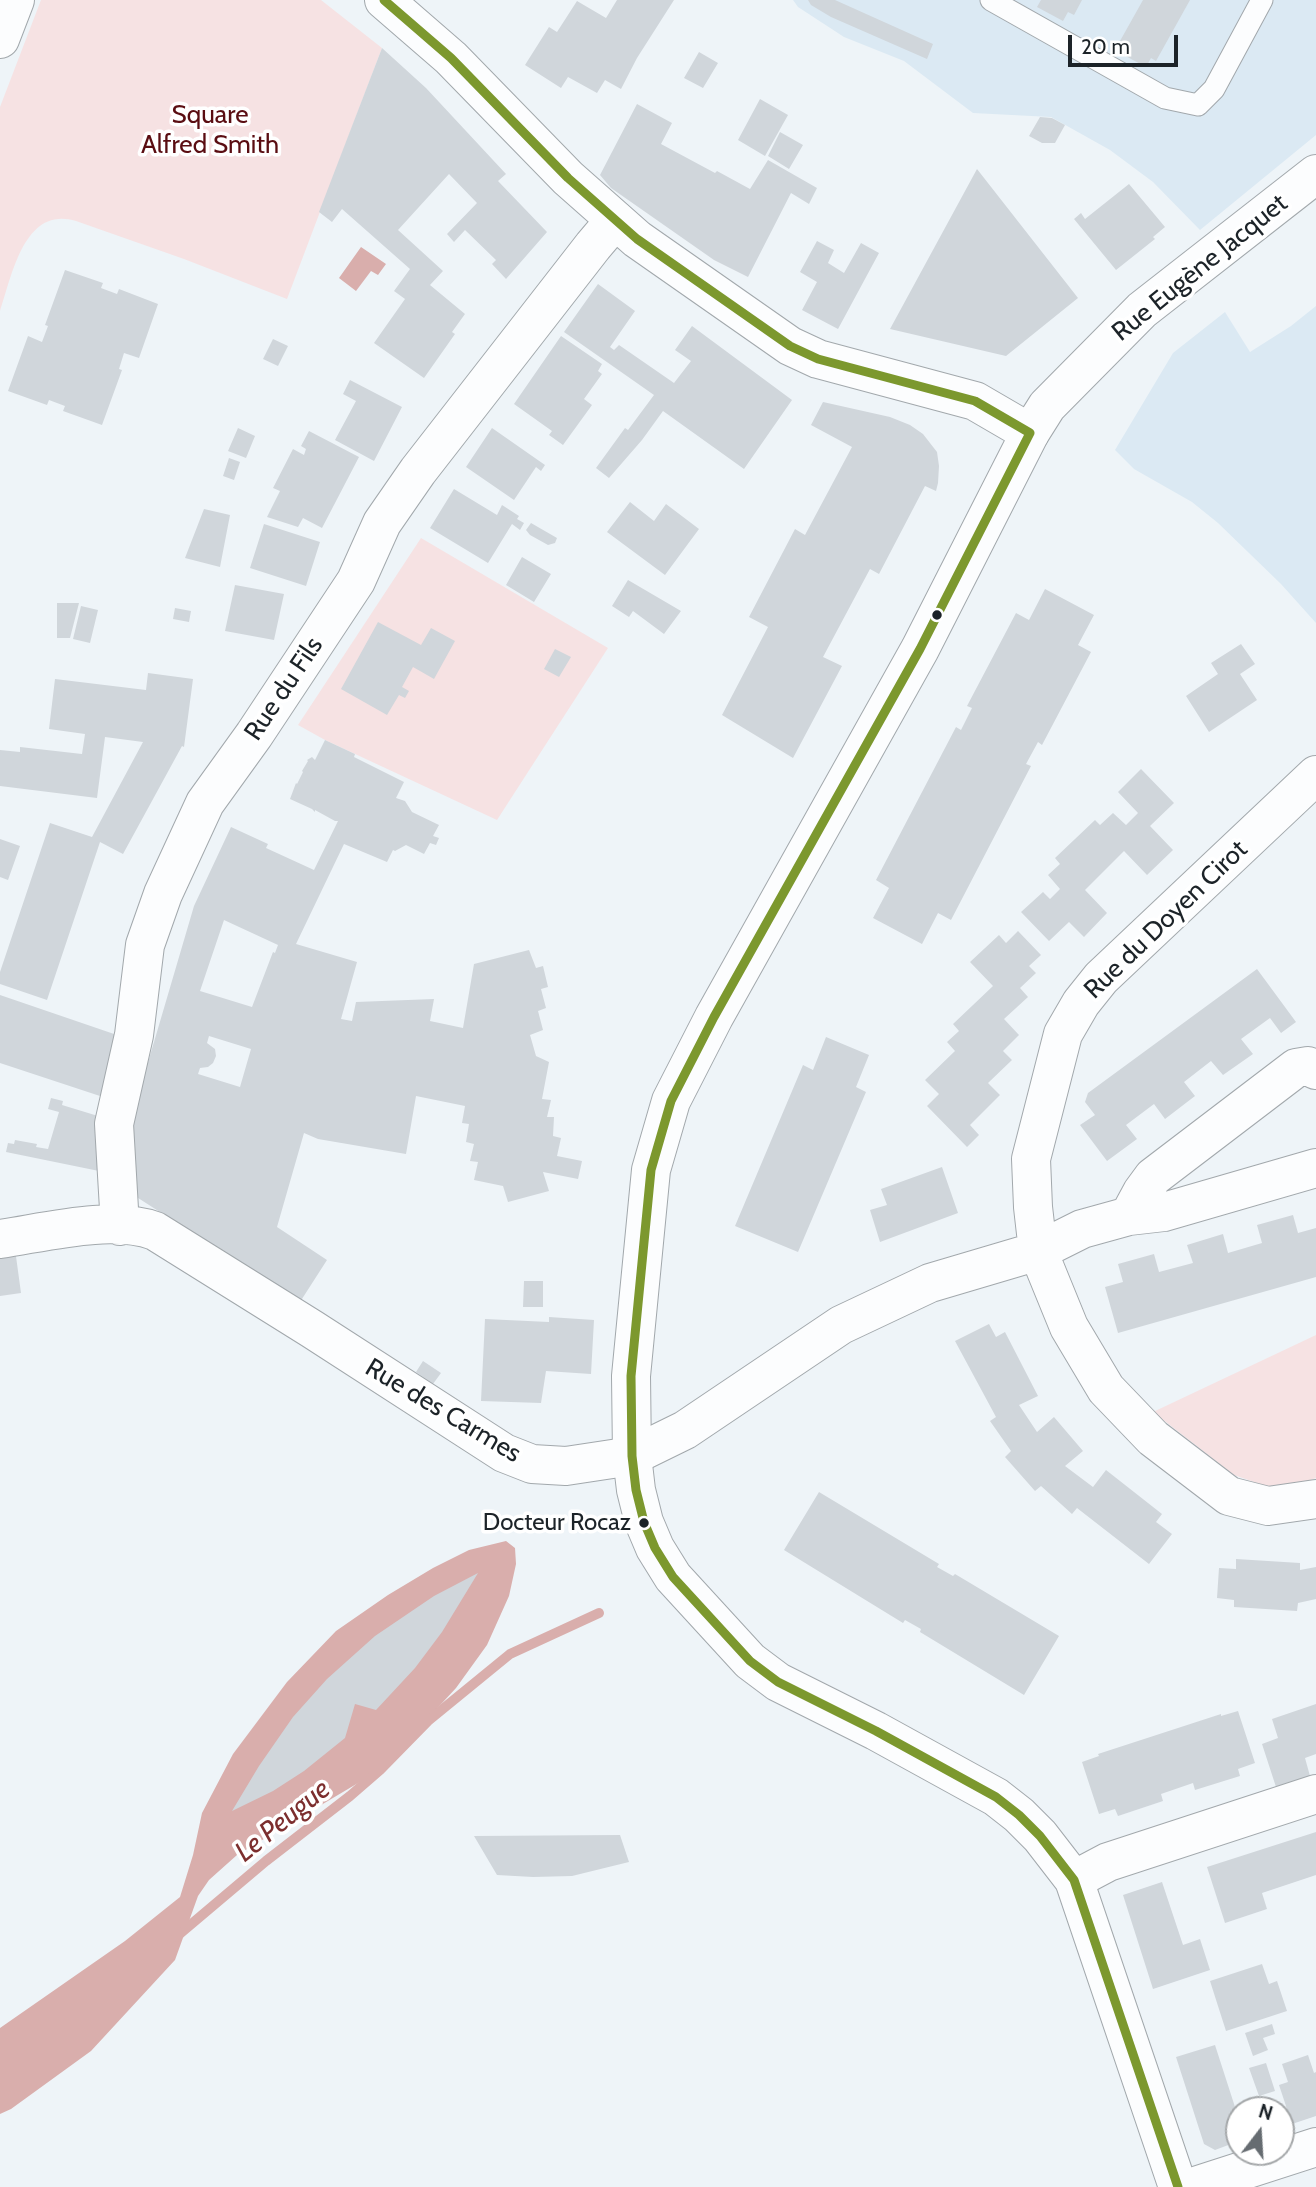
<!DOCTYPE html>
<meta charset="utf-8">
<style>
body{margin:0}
#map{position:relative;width:1316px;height:2187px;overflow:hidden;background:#eef4f8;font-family:Cabin,sans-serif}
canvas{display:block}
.north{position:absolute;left:1225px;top:2096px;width:70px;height:70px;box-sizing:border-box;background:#fff;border:2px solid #a4a7a9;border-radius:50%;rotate:17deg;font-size:19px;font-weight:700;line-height:28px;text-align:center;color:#1c2328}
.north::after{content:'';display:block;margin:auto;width:24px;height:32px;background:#666c71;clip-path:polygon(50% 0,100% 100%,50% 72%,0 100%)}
.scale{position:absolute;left:1068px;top:35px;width:110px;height:32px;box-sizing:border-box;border:4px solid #1c2328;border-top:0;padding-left:9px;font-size:21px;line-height:24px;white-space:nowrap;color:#1c2328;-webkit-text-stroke:5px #fff;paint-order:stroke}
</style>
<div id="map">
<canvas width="1316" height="2187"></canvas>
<div class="north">N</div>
<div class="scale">20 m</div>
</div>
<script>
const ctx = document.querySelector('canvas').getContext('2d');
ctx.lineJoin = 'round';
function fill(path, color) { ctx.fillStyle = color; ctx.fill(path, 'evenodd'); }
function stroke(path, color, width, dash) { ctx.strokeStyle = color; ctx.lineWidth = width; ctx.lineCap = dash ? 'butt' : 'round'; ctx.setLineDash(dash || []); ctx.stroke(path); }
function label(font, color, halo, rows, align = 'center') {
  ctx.font = font + ' Cabin,sans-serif'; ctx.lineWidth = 7; ctx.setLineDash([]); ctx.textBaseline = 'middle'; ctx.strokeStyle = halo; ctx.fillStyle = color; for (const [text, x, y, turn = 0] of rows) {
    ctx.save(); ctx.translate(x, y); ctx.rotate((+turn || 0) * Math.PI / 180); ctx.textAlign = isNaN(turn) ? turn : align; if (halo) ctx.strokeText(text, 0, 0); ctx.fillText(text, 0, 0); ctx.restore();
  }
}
const built = new Path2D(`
 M793,0h523v135l-116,95 -47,-48 -43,-32 -59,-33 -78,-4 -69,-52 -60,-24 -46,-30z
 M1316,306v317l-35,-39 -63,-61 -26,-21 -58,-33 -19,-19 58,-97 52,-41 25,40 41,-26z`);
const green = new Path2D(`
 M41,0h280l61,48 -95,251 -103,-40 -108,-38c-52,-16 -64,55 -76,90v-204z
 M421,538l187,110 -111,172 -172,-80 -27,-15z
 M1316,1335v143l-36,13 -46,-16 -81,-63z`);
const water = new Path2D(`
 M361,247l25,17 -8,11 -7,-4 -15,20 -17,-13z
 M506,1541l9,7 1,16 -7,32 -22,49 -31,43 -76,82 -143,85 -28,25 -11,16 -23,64 -84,91 -80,58 -11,5v-86l125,-87 55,-44 13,-42 9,-42 31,-59 54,-72 49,-51 52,-36 45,-27 36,-18z`);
const stream = new Path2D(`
 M176,1937l90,-76 84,-65 30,-26 48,-49 82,-67 89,-41`);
const building = new Path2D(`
 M617,0h57l-37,58 -16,31 -16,-9 -8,13 -29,-16 -7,11 -36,-23 24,-38 8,5 20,-31 29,17z
 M808,0h27l98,44 -6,15 -96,-42 -20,-12z
 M1041,0h41l-8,15 -6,-3 -5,9 -26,-14z
 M1143,0h47l-34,61 -5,-3 -5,9 -26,-14 5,-10 -5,-2z
 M382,48l44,40 80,86 -8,7 49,51 -41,47 -14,-15 4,-4 -31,-30 -11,12 -7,-8 30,-31 -28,-29 -51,56 45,41 -13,14 35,29 -13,18 3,2 -31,44 -50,-35 31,-44 -11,-8 16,-22 -68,-60 -10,13 -13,-10z
 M699,52l19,11 -15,25 -19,-10z
 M760,99l28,16 -23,41 -27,-16z
 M637,104l35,19 -11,21 54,29 2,-2 33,18 18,-29 49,28 -8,16 -18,-11 -43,84 -34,-17 -103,-72 -11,-13z
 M1040,117l12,1 13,7 -10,18h-13l-13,-7z
 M780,132l23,13 -14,24 -21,-13z
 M977,169l101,129 -72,58 -116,-27z
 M1129,184l36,43 -12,10 2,2 -39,31 -42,-51 7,-6 4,6z
 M817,241l17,9 -6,13 16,10 17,-30 18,10 -41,76 -36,-19 15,-28 -17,-10z
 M65,270l38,13 -2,5 16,6 2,-5 39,15 -19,54 -15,-5 -5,16 3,1 -20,55 -39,-14 2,-5 -16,-6 -2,5 -39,-14 20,-55 14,6 6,-16 -3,-1z
 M598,284l37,27 -25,36 4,3 5,-5 55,38 17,-22 -16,-11 17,-24 100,74 -48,69 -81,-58 -21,29 -33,38 -13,-10 29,-40 3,2 26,-35 -90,-63z
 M561,336l41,28 -4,7 4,3 -18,25 8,6 -29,40 -14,-10 3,-4 -38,-27z
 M273,339l15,7 -10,20 -15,-7z
 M350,380l52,27 -28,54 -39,-21 21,-39 -13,-7z
 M823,402l67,15 20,8 13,9 14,18 2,14 -1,17 -2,8 -11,-5 -46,88 -9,-5 -47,88 19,9 -49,92 -71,-43 46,-88 -19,-10 46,-88 10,6 47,-88 -41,-22z
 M238,428l17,8 -9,22 -18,-7z
 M492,428l53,37 -4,6 -5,-4 -22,33 -48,-33z
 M309,431l50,26 -37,71 -19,-10 -5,9 -31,-10 13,-26 -7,-3 20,-39 11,6 2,-6 -5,-3z
 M229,458l11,4 -6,18 -11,-4z
 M454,489l43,26 5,-10 17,11 -2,3 7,4 -4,7 -8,-6 -24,39 -58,-35z
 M630,502l24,19 12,-17 33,25 -34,46 -58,-43z
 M204,509l26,6 -10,52 -35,-9z
 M531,523l26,15 -2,5 -7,2 -18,-10 -4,-5z
 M264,524l56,18 -14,44 -56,-18z
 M522,557l29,17 -17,28 -28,-17z
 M628,580l53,31 -17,23 -31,-23 -4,6 -17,-11z
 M235,585l49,9 -10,46 -49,-9z
 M1045,589l49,26 -16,30 13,7 -49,93 -4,-3 -12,22 5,2 -80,154 -13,-7 -16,31 -49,-26 16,-30 -13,-8 80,-153 5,3 11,-22 -5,-2 49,-93 13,7z
 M57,603h22l-9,35h-13z
 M81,606l17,4 -8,33 -17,-4z
 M175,608l16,3 -2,11 -16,-3z
 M378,622l43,23 10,-17 24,13 -21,38 -21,-12 -11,20 7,4 -4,7 -6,-3 -12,20 -46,-26z
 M1241,644l14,20 -15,10 17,26 -48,32 -23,-36 32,-22 -7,-11z
 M555,649l16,8 -12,20 -15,-8z
 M148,673l45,6 -9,68 -2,-1 -59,108 -23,-12 -53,158 -47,-16v-12l50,-149 42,14 51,-95 -38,-5 -8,61 -97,-12v-36l20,2v-5l62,7 3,-20 -36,-5 6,-50 91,11z
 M325,740l30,14 -1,3 50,25 -8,16 9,3 7,11 27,13 -6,11 6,2 -3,7 -6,-2 -6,11 -18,-9 -11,6 -2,-1 -6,12 -43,-18 -48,100 61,18 -16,57 11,2 4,-19 78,-3 -4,22 33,7 11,-64 55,-14 7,18 7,-2 5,21 -7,2 5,19 -8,3 5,19 -13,5 6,21 13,6 -7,37 9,1 -4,17h7l-1,19 8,2 -4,18 25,5 -4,18 -35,-7 6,19 -41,11 -5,-16 -29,-6 4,-18 -8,-1 4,-17 -8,-2 3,-18 -7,-1 3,-17 -49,-10 -10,58 -88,-15 -14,-6 -27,94 50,33 -27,42 -165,-106 -6,-69 65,-221 37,-79 37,17 -2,4 48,22 24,-49h-3l-20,-11v2l-3,-3 -22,-10 6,-16 1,1 6,-12 -1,-1 6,-10 -1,-1 5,-3 3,3zM224,920l54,25 -3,8 -2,-1 -21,55 -52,-16zM209,1036l42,13 -11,38 -42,-13 2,-6 8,-1 5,-4 3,-7 -1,-7 -8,-6z
 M1141,769l33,34 -24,23 23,24 -26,25 -23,-24 -39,39 22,23 -23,24 -15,-15 -20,19 -28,-29 22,-20 7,7 10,-10 -12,-14 12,-11 -5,-6 40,-38 5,5 13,-12 13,12 12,-12 -20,-21z
 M0,839l20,7 -12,34 -8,-3z
 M1018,931l23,24 -12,11 7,7 -16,15 8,9 -24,22 15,16 -16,16 9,9 -24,23 12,12 -30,30 9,10 -12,12 -40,-41 12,-12 -14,-14 30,-29 -8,-9 12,-11 -6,-7 40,-38 -23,-24 29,-27 7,8z
 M1257,969l39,53 -15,11 -11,-15 -29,21 12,15 -30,21 -12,-14 -27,21 11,14 -30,23 -11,-15 -28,21 11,14 -30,22 -27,-36 15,-10 -10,-13 3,-9z
 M0,995l117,40 -14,62 -103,-34z
 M826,1037l43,18 -13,32 10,5 -68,160 -63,-26 68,-161 10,5z
 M51,1098l12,3 -1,4 36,11 1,55 -93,-19 2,-9 6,1 1,-4 22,4 -1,3 12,2 11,-37 -11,-3z
 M942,1167l16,46 -78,29 -10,-32 17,-5 -6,-16z
 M1293,1215l5,18 18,-5v49l-198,56 -13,-46 18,-5 -5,-18 36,-10 5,18 34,-9 -6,-18 36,-11 5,19 34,-10 -5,-18z
 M15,1249l6,44 -21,3v-45z
 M524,1281h19v26h-20z
 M549,1317l45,3 -3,54 -45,-3 -5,32 -60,-2 4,-82 64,3z
 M989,1324l7,13 9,-5 33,64 -19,9 18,27 17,-15 29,34 -18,15 28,21 13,-17 56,44 -6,8 16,12 -23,30 -72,-56 -5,6 -31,-28 -6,5 -30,-34 6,-6 -21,-30 6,-4 -41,-76z
 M423,1361l18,12 -8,11 -17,-12z
 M819,1492l120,72 -2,3 16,9 2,-2 104,62 -35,59 -104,-63 1,-3 -16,-9 -2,3 -119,-73z
 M1236,1559l64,4v7l16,-3v32l-18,4 -1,8 -63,-4v-7l-17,-2 2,-30 17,1z
 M478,1573l-36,59 -27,36 -39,42 -21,-6 -10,34 -41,33 -31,20 -41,20 27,-45 34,-49 34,-38 48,-43 59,-40z
 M1316,1704v50l-11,4 5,18 -34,11 -14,-43 16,-6 -6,-19z
 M1238,1711l17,52 -17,6 2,7 -45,14 -2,-7 -32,11 2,7 -45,15 -3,-7 -16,5 -17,-52 17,-6 -1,-2 123,-40v2z
 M1316,1832v43l-54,18 5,16 -42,14 -18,-56z
 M620,1835l9,27 -57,14 -39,1 -36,-2 -23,-39z
 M1162,1882l21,63 17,-6 10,31 -57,19 -30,-94z
 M1262,1964l7,20 8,-3 10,30 -61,20 -16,-50z
 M1272,2024l3,10 -12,4 5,12 -15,6 -8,-23z
 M1215,2045l20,62 3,-1 2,4 -1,31 -24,9 -11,-6 -28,-87z
 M1308,2055l6,18 2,-1v44l-24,8 -13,-39 9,-3 -6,-18z
 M1266,2063l9,28 -16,5 -10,-28z`);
const service = new Path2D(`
 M991,0l174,98 33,7 16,-16 48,-89`);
const minor = new Path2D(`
 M0,39l15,-39
 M1030,433l17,-27 95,-96 174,-136
 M1316,775l-215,203 -20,25 -18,31 -32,125 2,48 5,44 31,76 37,62 47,49 76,58 39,10 48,-7
 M1129,1216l13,-24 11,-15 143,-109 12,-2 8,4
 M120,1226l-6,-102 20,-89 11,-90 18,-51 42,-91 49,-68 102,-154 26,-58 36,-52 175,-225 22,-26
 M0,1239c47,-7 110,-24 155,-8l157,98 192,124 28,11 34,2 66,-10 53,-26 156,-105 89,-42 108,-32 44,-22 47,-13 35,-4 152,-44
 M1074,1880l34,-18 208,-68
 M1192,2187l124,-40`);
const tertiary = new Path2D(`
 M384,0l67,58 117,120 69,61 153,107 28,13 157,42 55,32 -110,216 -206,368 -43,84 -20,69 -20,206 1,80 4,34 8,32 11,26 18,29 77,84 28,21 98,49 120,66 23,18 21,21 34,44 104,307`);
const bus1 = new Path2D(`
 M384,0l67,58 117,120 69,61 153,107 28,13 157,42 55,32
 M1030,433l-110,216 -206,368 -43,84 -20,69 -20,206 1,80 4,34 8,32 11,26 18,29 77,84 28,21 98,49 120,66 23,18 21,21 34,44 104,307`);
const markers = [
 [937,615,6,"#1c2328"],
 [644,1523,6,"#1c2328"]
];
const busNames = [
 ["Docteur Rocaz",631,1523]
];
const parkNames = [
 ["Square",210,115],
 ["Alfred Smith",210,145]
];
const streetNames = [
 ["Rue Eugène Jacquet",1200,268,-39],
 ["Rue du Fils",284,689,-56],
 ["Rue du Doyen Cirot",1166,920,-44],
 ["Rue des Carmes",443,1411,31]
];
const waterNames = [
 ["Le Peugue",283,1821,-39]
];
fill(built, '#dbe9f3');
fill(green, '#f6e2e3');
fill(water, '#d9aeac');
stroke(stream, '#d9aeac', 10);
fill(building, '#d0d6db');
stroke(service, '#a2a8ac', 23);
stroke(minor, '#a2a8ac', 40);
stroke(tertiary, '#a2a8ac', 40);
stroke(service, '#fcfdfe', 21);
stroke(minor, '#fcfdfe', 38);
stroke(tertiary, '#fcfdfe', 38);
stroke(bus1, '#7c982e', 9);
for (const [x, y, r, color] of markers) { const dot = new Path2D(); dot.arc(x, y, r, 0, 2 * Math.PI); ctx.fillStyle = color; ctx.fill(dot); stroke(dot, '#fff', 2.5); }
label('24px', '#1c2328', '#fff', busNames, 'right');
label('26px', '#5a0d12', '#fff', parkNames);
label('26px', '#1c2328', '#fff', streetNames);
label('italic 28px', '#7c2e2e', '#fff', waterNames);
</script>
